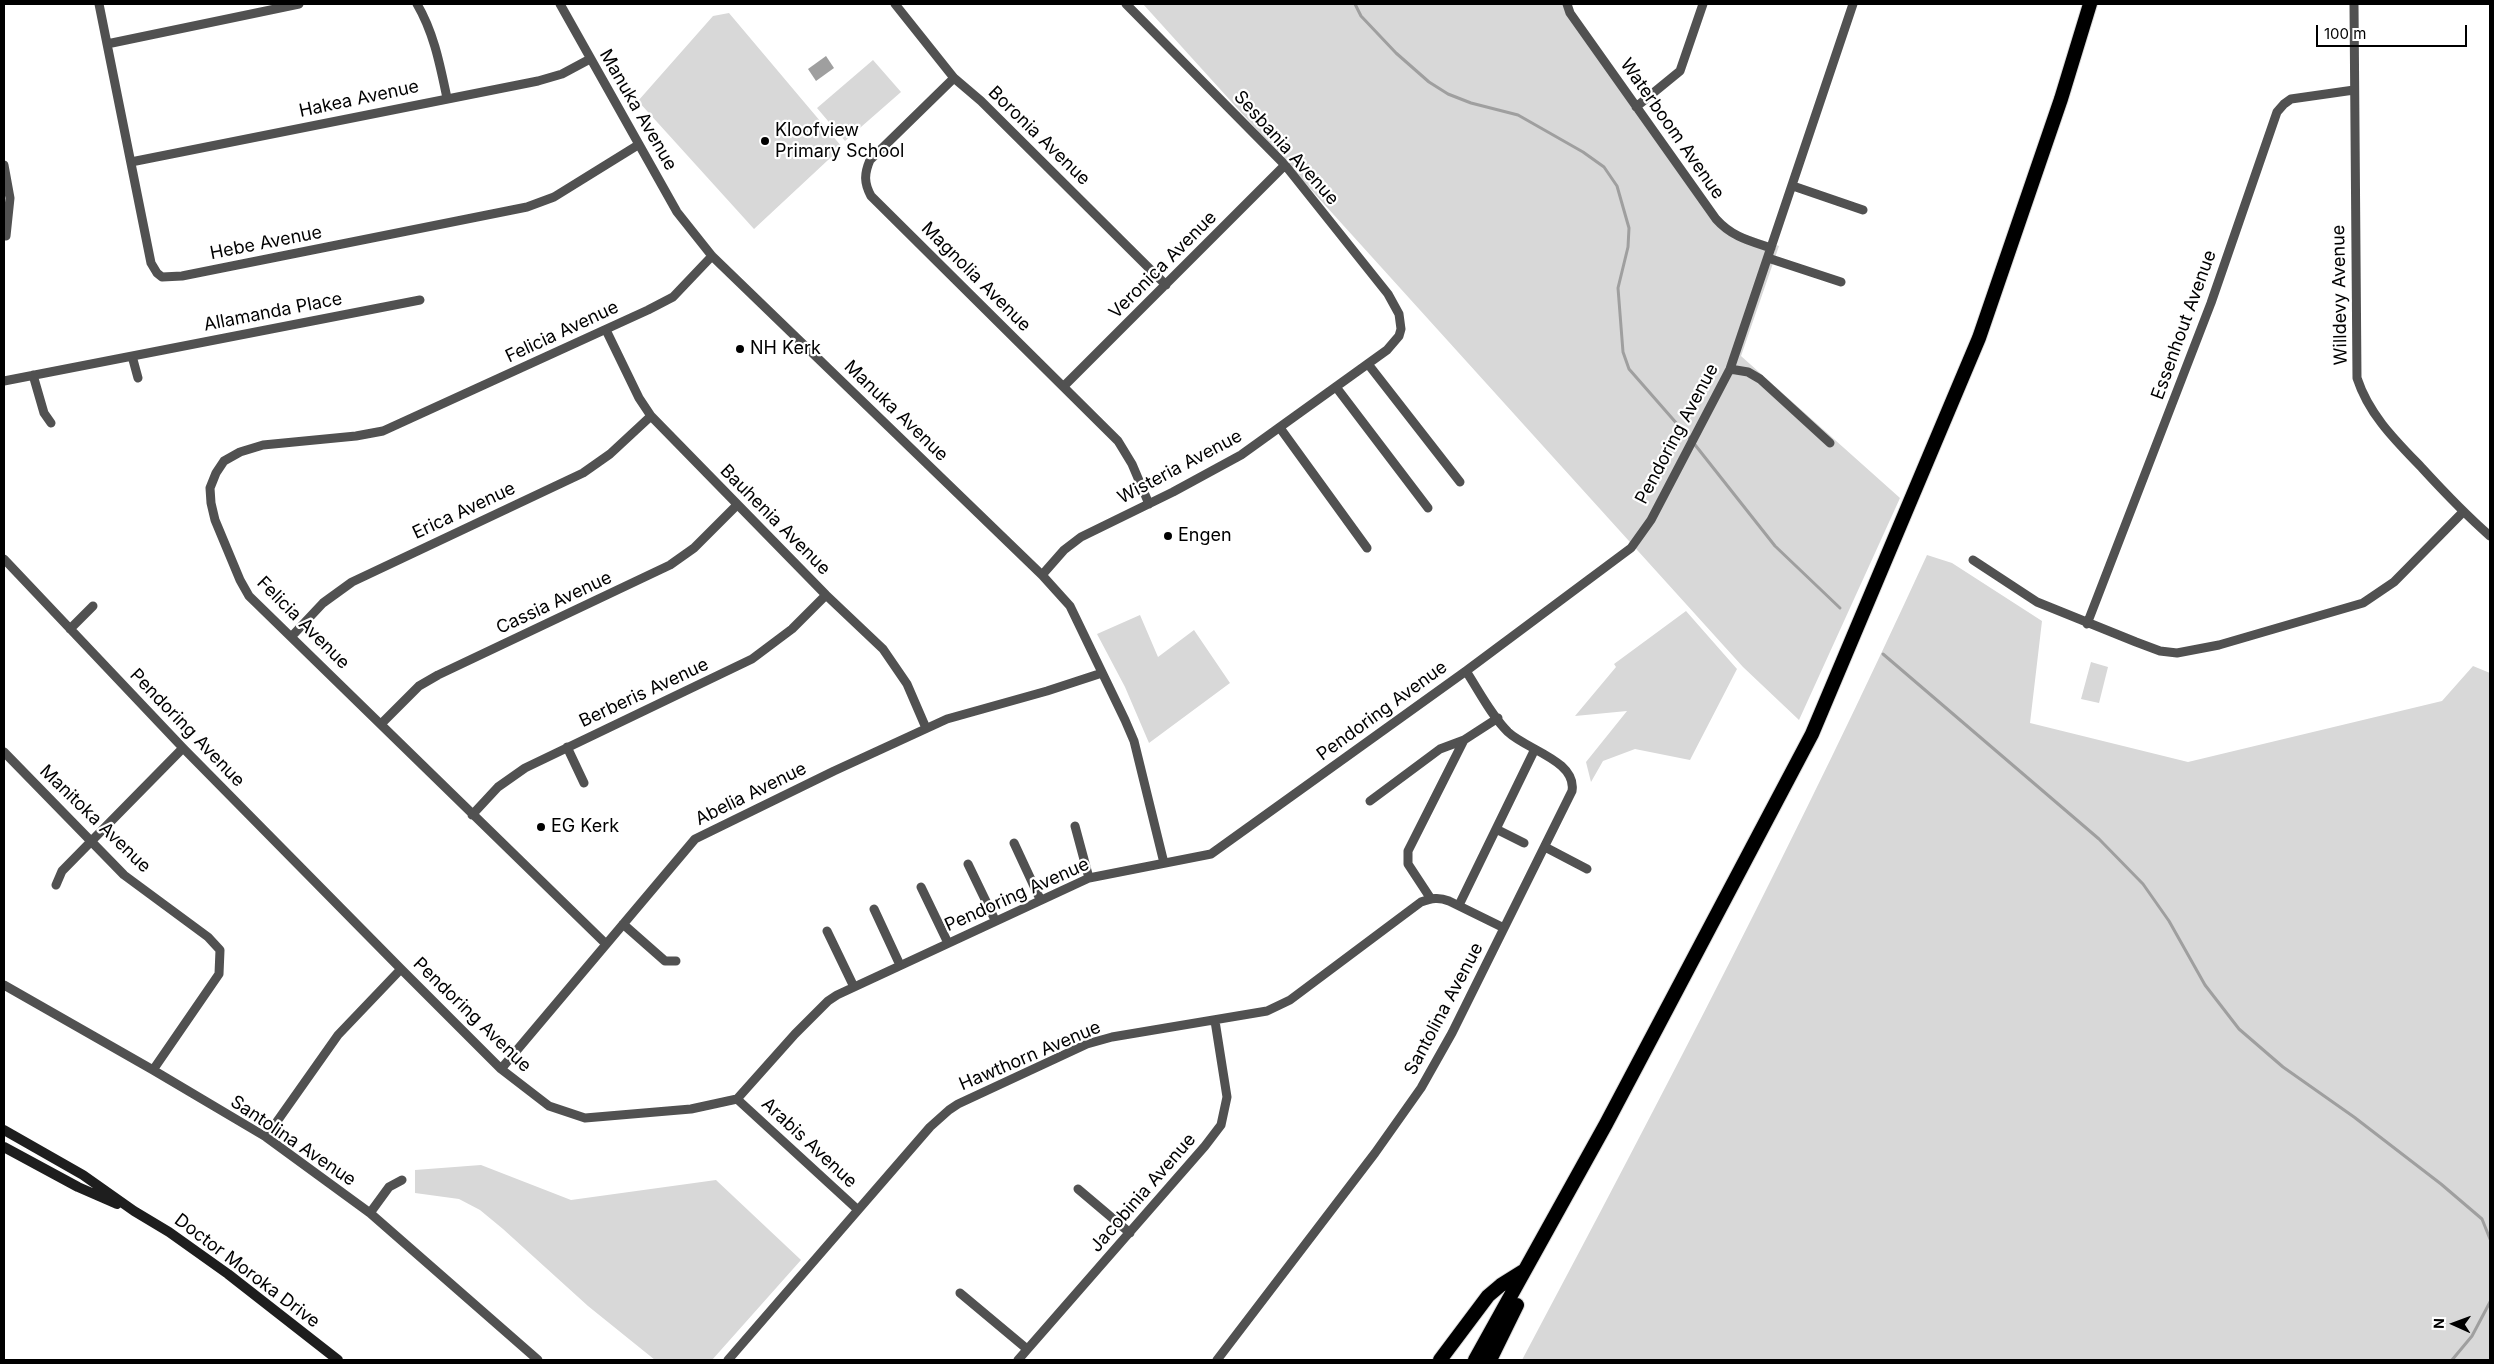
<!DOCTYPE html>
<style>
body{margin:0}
#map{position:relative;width:2494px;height:1364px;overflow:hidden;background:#fff;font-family:Inter,sans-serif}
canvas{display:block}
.frame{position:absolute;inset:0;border:5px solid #000;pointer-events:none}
.north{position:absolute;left:2429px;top:1299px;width:50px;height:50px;-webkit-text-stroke:4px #fff;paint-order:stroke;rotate:272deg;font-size:14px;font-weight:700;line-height:20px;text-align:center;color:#000}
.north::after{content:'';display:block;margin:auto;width:18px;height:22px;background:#000;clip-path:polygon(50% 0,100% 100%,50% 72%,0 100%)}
.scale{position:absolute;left:2316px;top:25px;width:151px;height:22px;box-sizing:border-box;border:2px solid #000;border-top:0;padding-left:6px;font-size:15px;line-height:18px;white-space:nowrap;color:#000;-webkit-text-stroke:4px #fff;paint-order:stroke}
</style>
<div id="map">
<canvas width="2494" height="1364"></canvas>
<div class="frame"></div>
<div class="north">N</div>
<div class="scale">100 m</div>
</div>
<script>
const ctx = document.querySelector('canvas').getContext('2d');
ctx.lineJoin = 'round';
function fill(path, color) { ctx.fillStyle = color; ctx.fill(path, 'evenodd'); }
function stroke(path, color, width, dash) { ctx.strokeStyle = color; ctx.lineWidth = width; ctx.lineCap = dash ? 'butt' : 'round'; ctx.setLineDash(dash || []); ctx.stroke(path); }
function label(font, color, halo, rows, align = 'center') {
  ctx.font = font + ' Inter,sans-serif'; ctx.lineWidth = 4.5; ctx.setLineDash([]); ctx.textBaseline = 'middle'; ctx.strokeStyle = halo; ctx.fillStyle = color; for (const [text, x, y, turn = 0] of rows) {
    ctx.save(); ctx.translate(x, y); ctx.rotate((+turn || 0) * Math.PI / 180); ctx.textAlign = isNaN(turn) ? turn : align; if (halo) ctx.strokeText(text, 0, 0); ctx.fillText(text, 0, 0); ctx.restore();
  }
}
const green = new Path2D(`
 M1143,4h425l158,224 53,18 -38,110 159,142 -101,222 -56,-53z
 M729,13l113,134 -88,82 -116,-128 75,-85z
 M873,60l28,32 -56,49 -28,-33z
 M1927,555l25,8 90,58 -12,102 158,39 254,-61 31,-35 17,7v687h-968c141,-265 280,-532 405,-805z
 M1686,611l51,58 -47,91 -55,-11 -32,12 -12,21 -5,-20 41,-51 -52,5 41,-49 -2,-3z
 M1140,615l18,42 36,-27 36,53 -81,60 -24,-56 -28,-53z
 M2091,662l17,5 -9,36 -18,-4z
 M481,1165l90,35 145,-20 85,80 -89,100h-57l-67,-54 -85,-77 -23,-19 -21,-11 -44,-6v-23z`);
const water = new Path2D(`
 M826,56l8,12 -18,13 -8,-12z`);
const stream = new Path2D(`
 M1355,4l6,12 35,37 33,29 19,12 23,9 47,12 65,37 21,15 13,19 12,42 -1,19 -10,41 5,64 6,17 63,72 83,105 65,62
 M1883,654l216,185 44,45 26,37 36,64 34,44 44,38 71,50 87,67 41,35 8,20
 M2452,1360l20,-24 18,-34`);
const minor = new Path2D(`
 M99,4l52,259 6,10 5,4 20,-1 345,-69 27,-10 84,-52
 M417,4c17,29 23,61 30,94
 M560,4l117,208 35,44 330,319 28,31 55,114 9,21 30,122
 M895,4l59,74 27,23 185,184
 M1567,4l3,9 146,206c16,18 34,22 55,29
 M2354,4l3,374c12,37 39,63 65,90 22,24 44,47 68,68
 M107,44l192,-40
 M954,78l-84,82c-6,14 -6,23 1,36l247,245 14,23 17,40
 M1636,107l44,-36 23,-67
 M131,162l407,-81 24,-7 28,-15
 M4,165l6,33 -4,38
 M1793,186l70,24
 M1768,258l73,24
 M606,330l33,68 12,18 175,179 57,54 24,35 19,44
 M132,356l6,22
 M1368,364l92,118
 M1730,369l18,3 12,7 70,64
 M33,375l11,38 7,10
 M4,381l416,-81
 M1064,386l221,-221
 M1336,387l92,121
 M1280,428l87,120
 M4,559l179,189 218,221 100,100 48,37 36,12 106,-9 46,-10 58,-65 33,-33 9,-6 252,-117 122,-24 255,-183 165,-123 20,-28 79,-151 123,-365
 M1973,560l64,42 99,40 24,9 17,2 42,-8 144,-42 31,-21 69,-70
 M1042,575l22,-25 17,-13 92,-45 68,-37 146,-105 12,-14 2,-7 -2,-15 -11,-20 -103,-129 -159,-161
 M2087,624l124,-321 66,-191 7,-8 7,-5 63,-9
 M70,629l23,-23
 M292,636l31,-33 29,-21 231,-109 27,-19 41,-38
 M381,724l38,-38 19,-11 232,-110 24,-17 43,-43
 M567,747l17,36
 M4,752l120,123 84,62 12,13 -1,24 -66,96
 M1370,801l70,-52 24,-9 34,-22
 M472,815l26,-28 27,-19 227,-109 40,-30 34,-34
 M1075,826l14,52
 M1496,829l28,14
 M1014,843l26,56
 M1545,847l42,22
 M968,864l27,56
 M56,885l6,-14 121,-123
 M921,887l27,56
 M1431,899l-23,-35v-13l56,-111
 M1459,905l75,-154
 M874,909l26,56
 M623,924l42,37h11
 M827,931l27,56
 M606,944l-357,-348 -9,-16 -25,-60 -4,-17 -1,-15 6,-15 8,-12 16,-9 23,-7 93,-9 27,-5 265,-121 25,-13 39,-41
 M4,985l149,85 113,67 104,76 168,147
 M501,1069l194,-230 139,-68 113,-52 100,-28 55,-18
 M737,1099l121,111
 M266,1137l72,-102 63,-66
 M1078,1189l52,44
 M370,1213l19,-26 13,-7
 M960,1293l67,56
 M728,1360l202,-233 19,-17 9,-6 129,-60 25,-7 155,-26 23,-11 131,-98c11,-4 18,-5 28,-1l55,27
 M1018,1360l187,-214 16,-21 6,-28 -12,-76
 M1217,1360l158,-207 46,-65 31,-55 120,-242c5,-30 -45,-41 -64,-59 -17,-17 -29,-41 -42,-61`);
const secondary = new Path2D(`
 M4,1130l79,45 51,36 35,21 59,42 110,86
 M4,1147l74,40 39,17`);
const trunk = new Path2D(`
 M1440,1360l48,-64 13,-11 24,-15
 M1475,1360l131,-236 206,-390 167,-396 82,-239 29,-95
 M1490,1360l27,-55`);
const markers = [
 [765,141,5,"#000"],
 [740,349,5,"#000"],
 [1168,536,5,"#000"],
 [541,827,5,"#000"]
];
const streetNames = [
 ["Hakea Avenue",359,99,-12],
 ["Manuka Avenue",638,110,60],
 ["Waterboom Avenue",1672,129,55],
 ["Boronia Avenue",1039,136,44],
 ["Sesbania Avenue",1286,148,48],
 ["Hebe Avenue",266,243,-11],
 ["Veronica Avenue",1163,265,-45],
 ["Magnolia Avenue",976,277,45],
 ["Willdevy Avenue",2340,295,-91],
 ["Allamanda Place",273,312,-11],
 ["Essenhout Avenue",2184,325,-70],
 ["Felicia Avenue",562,332,-25],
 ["Manuka Avenue",896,411,44],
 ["Pendoring Avenue",1677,434,-62],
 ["Wisteria Avenue",1180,467,-28],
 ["Erica Avenue",464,511,-25],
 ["Bauhenia Avenue",775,520,45],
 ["Cassia Avenue",554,603,-25],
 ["Felicia Avenue",303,623,45],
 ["Berberis Avenue",644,693,-25],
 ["Pendoring Avenue",1382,711,-36],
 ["Pendoring Avenue",187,728,46],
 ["Abelia Avenue",751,794,-26],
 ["Manitoka Avenue",95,819,44],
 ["Pendoring Avenue",1017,895,-24],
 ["Santolina Avenue",1444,1009,-62],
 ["Pendoring Avenue",472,1015,44],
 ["Hawthorn Avenue",1030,1056,-23],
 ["Santolina Avenue",293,1141,34],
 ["Arabis Avenue",809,1143,43],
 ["Jacobinia Avenue",1143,1193,-49],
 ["Doctor Moroka Drive",247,1271,37]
];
const poiNames = [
 ["Kloofview",775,131],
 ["Primary School",775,152],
 ["NH Kerk",750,349],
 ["Engen",1178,536],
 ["EG Kerk",551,827]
];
fill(green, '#d8d8d8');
fill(water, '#9f9f9f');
stroke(stream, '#9f9f9f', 3);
stroke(trunk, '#dbdbdb', 16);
stroke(minor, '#515151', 9);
stroke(secondary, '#1e1e1e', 10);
stroke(trunk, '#000', 14);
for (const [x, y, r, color] of markers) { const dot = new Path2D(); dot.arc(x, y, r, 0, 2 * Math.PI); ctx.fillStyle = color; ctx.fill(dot); stroke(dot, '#fff', 2); }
label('18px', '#000', '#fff', streetNames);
label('18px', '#000', '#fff', poiNames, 'left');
</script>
